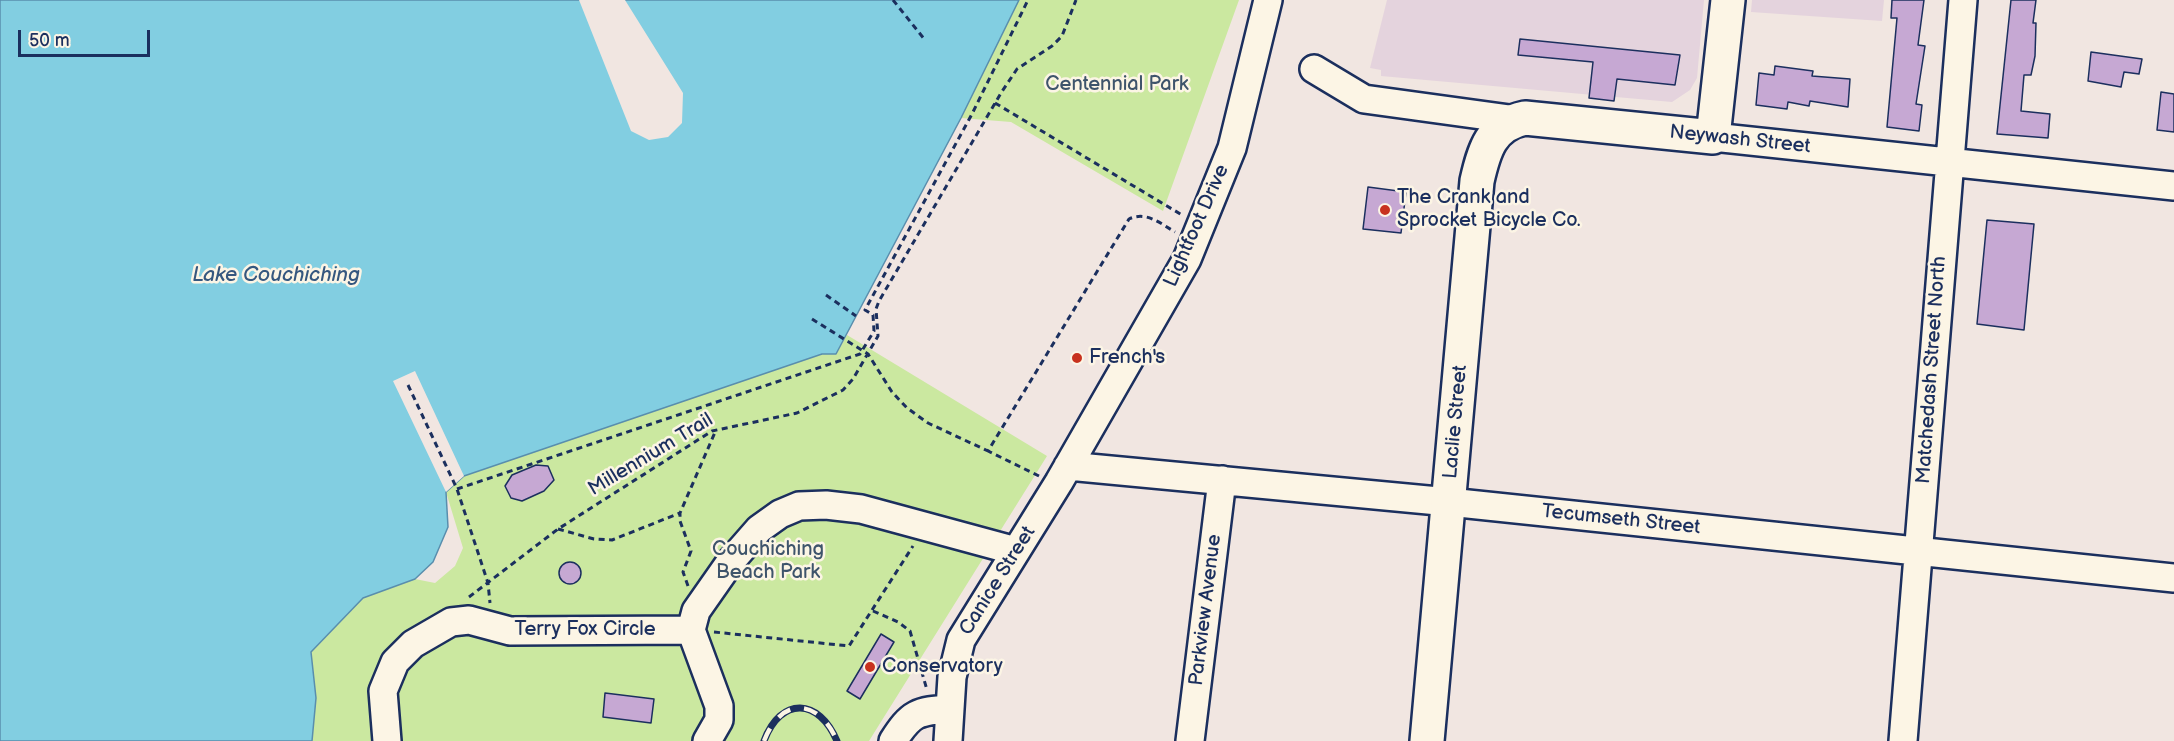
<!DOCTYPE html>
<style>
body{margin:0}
#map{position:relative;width:2174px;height:741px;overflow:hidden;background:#f1e6e1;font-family:"Balsamiq Sans",sans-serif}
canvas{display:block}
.scale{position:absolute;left:18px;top:30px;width:132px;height:27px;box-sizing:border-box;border:3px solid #1b2f5e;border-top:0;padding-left:8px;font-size:18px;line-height:21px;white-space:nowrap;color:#1b2f5e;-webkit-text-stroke:4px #fcf5e5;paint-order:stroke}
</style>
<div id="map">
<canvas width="2174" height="741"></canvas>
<div class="scale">50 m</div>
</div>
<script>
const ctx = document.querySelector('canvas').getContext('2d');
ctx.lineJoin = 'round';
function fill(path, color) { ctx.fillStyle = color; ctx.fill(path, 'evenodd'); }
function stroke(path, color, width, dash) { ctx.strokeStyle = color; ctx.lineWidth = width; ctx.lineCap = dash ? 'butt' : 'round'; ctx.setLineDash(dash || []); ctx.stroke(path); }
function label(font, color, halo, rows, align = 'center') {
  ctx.font = font + ' "Balsamiq Sans",sans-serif'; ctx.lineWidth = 5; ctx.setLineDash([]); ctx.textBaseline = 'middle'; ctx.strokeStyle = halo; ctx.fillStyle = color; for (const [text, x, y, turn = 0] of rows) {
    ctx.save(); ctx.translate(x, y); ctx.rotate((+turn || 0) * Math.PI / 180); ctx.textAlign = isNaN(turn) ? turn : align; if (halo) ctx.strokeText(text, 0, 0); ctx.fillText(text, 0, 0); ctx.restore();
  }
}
const built = new Path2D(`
 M1387,0h317l-7,78 -7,12 -18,12 -291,-26v-6l-11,-2z
 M1752,0h132l-2,21 -131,-9z`);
const green = new Path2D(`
 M1019,0h220l-76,211 -152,-89 -50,-4z
 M847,335l200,121 -178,285h-557l4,-43 -5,-46 52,-54 52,-19 20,4 20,-17 8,-18 -17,-56 18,-16 358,-122h14z`);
const water = new Path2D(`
 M0,0h1019l-58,118 -125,236h-14l-358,122 -18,16 2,35 -15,35 -18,17 -52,19 -52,54 5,46 -4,43h-312z`);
const pier = new Path2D(`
 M579,0h46l58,93 -1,30 -14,14 -19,3 -18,-9z
 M415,371l49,105 -18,16 -53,-111z`);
const building = new Path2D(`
 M1892,0h32l-6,45 7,1 -9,58 6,1 -3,26 -32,-4 10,-109h-6z
 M2011,0h25l-3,23h3l-1,33 -4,19h-7l-3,36 29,3 -2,24 -51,-4z
 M1520,39l160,16 -5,30 -58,-6 -3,22 -25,-3 4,-36 -75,-7z
 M2091,52l51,7 -3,15 -15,-2 -3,15 -33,-6z
 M1775,66l38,5 -1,5 38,3 -2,28 -38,-6 -1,5 -21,-4 -1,7 -31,-4 3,-32 15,2z
 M2161,92l13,2v38l-17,-2z
 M1368,187l38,5 -5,41 -38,-4z
 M1987,220l47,4 -10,106 -47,-6z
 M536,465l12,1 6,14 -10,11 -22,10 -11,-3 -6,-12 7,-11z
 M559 573a11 11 0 1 1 22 0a11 11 0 1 1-22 0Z
 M881,634l13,8 -34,57 -13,-8z
 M605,693l49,6 -3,24 -48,-6z`);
const path = new Path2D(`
 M893,0l32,40
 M995,103l187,112
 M826,295l30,21
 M812,319l56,35 24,38 15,16 21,15 60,28
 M408,385l49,104 31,94 2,20
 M1039,476l-51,-25 141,-232c17,-8 31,4 46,13
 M457,489l403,-135 14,-23 -1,-16 -8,-5 107,-196 56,-114
 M558,529l36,10 18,1 68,-27
 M688,586l-5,-14 8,-21 -11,-30v-8l36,-83
 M469,597l89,-68 154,-98 85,-18 46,-23 10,-11 25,-43 -2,-27 3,-8 122,-208 16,-24 35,-23 10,-10 14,-36
 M873,611l25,11 12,9 17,59
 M714,632l135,14 64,-100`);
const minor = new Path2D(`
 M1314,69l50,30 153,21
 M1713,137l461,49
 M1068,466l381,36 725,76
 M387,741l-4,-50 12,-29 18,-18 38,-22 18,-2 41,11 181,-1
 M707,741l12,-21v-14l-28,-76 5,-19 35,-50 28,-32 21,-15 19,-8 27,-1 35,4 155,42
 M893,741c18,-28 24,-30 57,-32
 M948,741l4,-64 9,-37 98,-158 128,-223 45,-111 36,-148
 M1190,741l32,-261
 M1903,741l60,-741`);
const major = new Path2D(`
 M1427,741l50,-560c7,-31 14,-56 48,-63l188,19 15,-137`);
const rail = new Path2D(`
 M764,741c17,-45 55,-43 73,0`);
const markers = [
 [1385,210,6,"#c8321e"],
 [1077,358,6,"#c8321e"],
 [870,667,6,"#c8321e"]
];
const parkNames = [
 ["Centennial Park",1117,85],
 ["Couchiching",768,550],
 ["Beach Park",768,573]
];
const streetNames = [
 ["Neywash Street",1740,140,6],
 ["Lightfoot Drive",1197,226,-66],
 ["Matchedash Street North",1932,370,-86],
 ["Laclie Street",1456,422,-85],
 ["Millennium Trail",651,455,-31],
 ["Tecumseth Street",1621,520,6],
 ["Canice Street",998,581,-58],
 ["Parkview Avenue",1206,610,-83],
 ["Terry Fox Circle",585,630]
];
const poiNames = [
 ["The Crank and",1397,198],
 ["Sprocket Bicycle Co.",1397,221],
 ["French's",1089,358],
 ["Conservatory",882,667]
];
const waterNames = [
 ["Lake Couchiching",276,276]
];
fill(built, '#e4d3dd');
fill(green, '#cbe8a0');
fill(water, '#82cee1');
stroke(water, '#598ead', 1.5);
fill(pier, '#f1e6e1');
fill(building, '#c6a8d3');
stroke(building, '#1b2f5e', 1.5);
stroke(minor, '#1b2f5e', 32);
stroke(major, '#1b2f5e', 38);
stroke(path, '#1b2f5e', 3, [6, 4.5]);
stroke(minor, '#fcf5e5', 27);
stroke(major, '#fcf5e5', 33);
stroke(rail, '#1b2f5e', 7);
stroke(rail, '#fcf5e5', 4.5, [14]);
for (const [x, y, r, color] of markers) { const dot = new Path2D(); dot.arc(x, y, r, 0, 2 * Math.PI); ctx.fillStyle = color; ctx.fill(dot); stroke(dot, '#fcf5e5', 2); }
label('20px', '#3e546b', '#fcf5e5', parkNames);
label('20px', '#1b2f5e', '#fcf5e5', streetNames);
label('20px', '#1b2f5e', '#fcf5e5', poiNames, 'left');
label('italic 21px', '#35577f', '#fcf5e5', waterNames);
</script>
